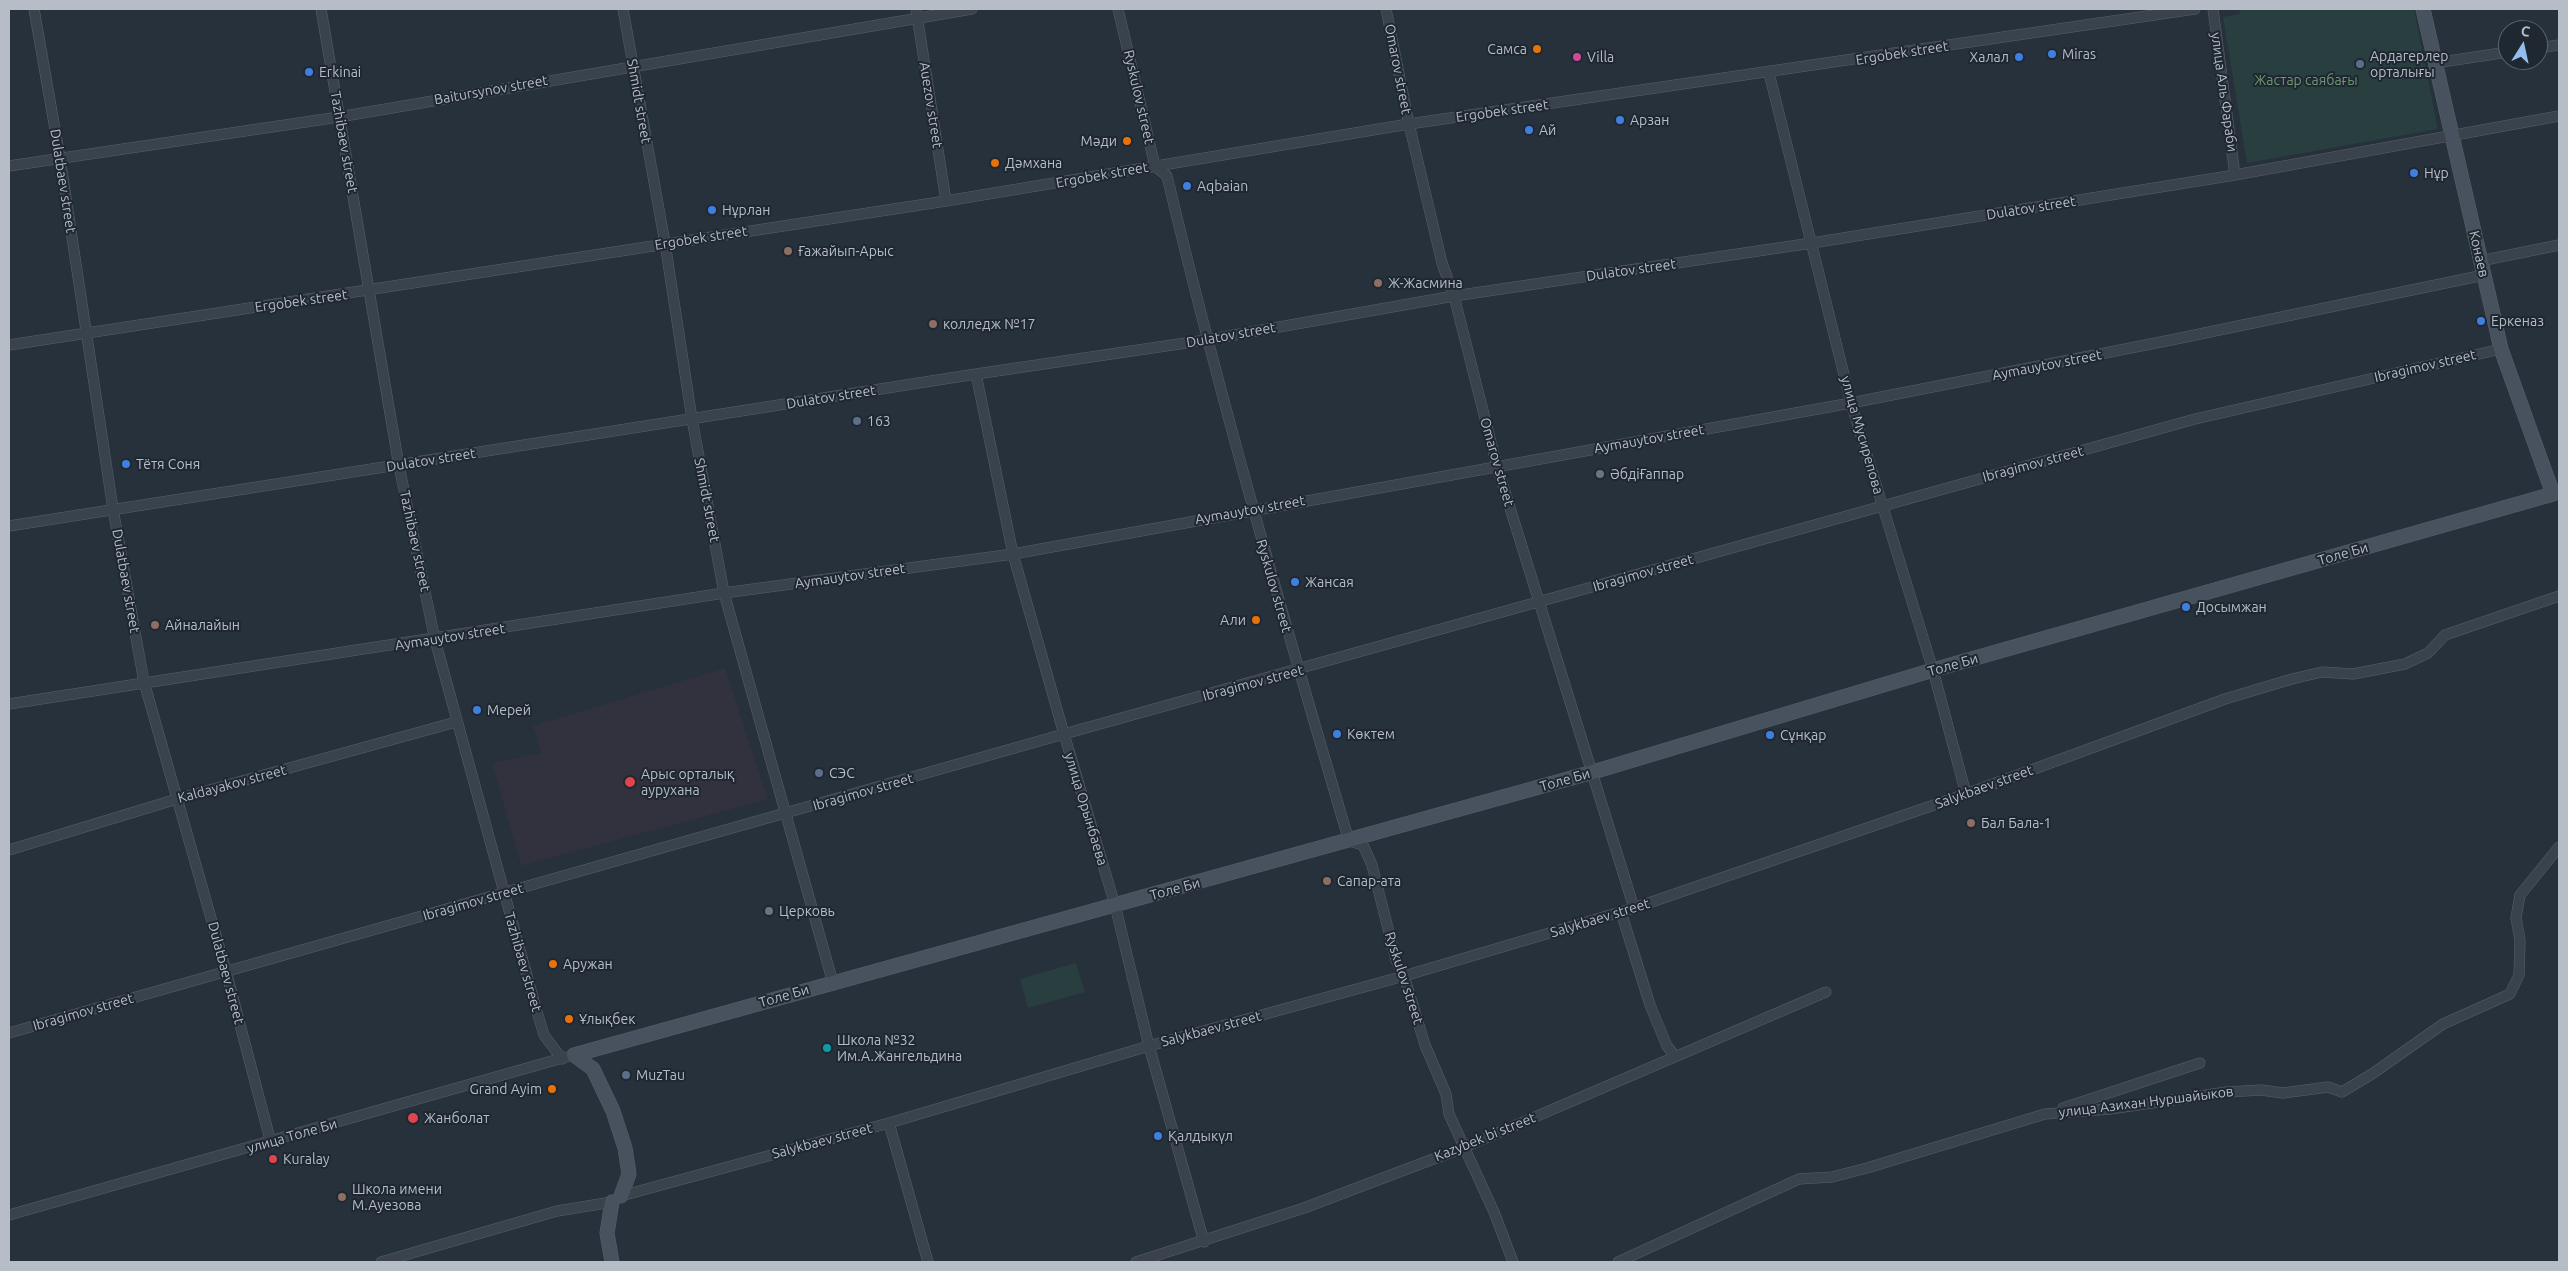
<!DOCTYPE html>
<meta charset="utf-8">
<style>
body{margin:0}
#map{position:relative;width:2568px;height:1271px;overflow:hidden;background:#26313c;font-family:Ubuntu,sans-serif}
canvas{display:block}
.frame{position:absolute;inset:0;border:10px solid #b6bdc7;pointer-events:none}
.north{position:absolute;left:2498px;top:20px;width:50px;height:50px;box-sizing:border-box;background:#1f2731;border:1px solid #5b636d;border-radius:50%;rotate:10deg;font-size:14px;font-weight:700;line-height:20px;text-align:center;color:#b6bdc7}
.north::after{content:'';display:block;margin:auto;width:18px;height:22px;background:#93bcef;clip-path:polygon(50% 0,100% 100%,50% 72%,0 100%)}
</style>
<div id="map">
<canvas width="2568" height="1271"></canvas>
<div class="frame"></div>
<div class="north">С</div>
</div>
<script>
const ctx = document.querySelector('canvas').getContext('2d');
ctx.lineJoin = 'round';
function fill(path, color) { ctx.fillStyle = color; ctx.fill(path, 'evenodd'); }
function stroke(path, color, width, dash) { ctx.strokeStyle = color; ctx.lineWidth = width; ctx.lineCap = dash ? 'butt' : 'round'; ctx.setLineDash(dash || []); ctx.stroke(path); }
function label(font, color, halo, rows, align = 'center') {
  ctx.font = font + ' Ubuntu,sans-serif'; ctx.lineWidth = 4; ctx.setLineDash([]); ctx.textBaseline = 'middle'; ctx.strokeStyle = halo; ctx.fillStyle = color; for (const [text, x, y, turn = 0] of rows) {
    ctx.save(); ctx.translate(x, y); ctx.rotate((+turn || 0) * Math.PI / 180); ctx.textAlign = isNaN(turn) ? turn : align; if (halo) ctx.strokeText(text, 0, 0); ctx.fillText(text, 0, 0); ctx.restore();
  }
}
const medical = new Path2D(`
 M725,668l43,131 -247,67 -29,-103 49,-10 -8,-27z`);
const green = new Path2D(`
 M2239,9h175l24,120 -191,34 -24,-146 17,-3z
 M1076,963l9,29 -57,16 -8,-29z`);
const minor = new Path2D(`
 M34,9l26,149 53,351 31,173 82,289 45,172
 M321,9l78,457 36,174 100,365 9,30 18,24
 M623,9l42,234 27,176 32,174 109,390
 M916,9l30,192
 M1118,9l37,157 12,10c53,223 117,444 182,665l14,4 9,20 24,95 8,16 21,69 21,49 3,20 45,98 19,50
 M1386,9l23,115 33,139 12,33 43,170 137,442
 M2213,9l22,166
 M2538,48l21,-3
 M2435,63l73,-11
 M1769,73l82,330 82,267 33,124
 M9,166l330,-49 633,-108
 M2480,261l79,-16
 M9,345l937,-144 463,-77 786,-115
 M976,374l37,180 51,180 51,171 34,141 55,196
 M9,526l967,-152 230,-34 248,-44 358,-53 423,-68 324,-59
 M9,704l715,-111 289,-39 838,-151 320,-63 313,-65
 M9,850l168,-51 279,-77
 M1621,912l29,93 17,41 8,10
 M9,1033l1055,-299 1131,-315 306,-70
 M2063,1108l137,-45
 M889,1123l39,139
 M621,1196l268,-73 260,-77 255,-70 230,-68 332,-114 259,-95 67,-20 30,-7 31,2 52,-10 23,-11 17,-18 114,-39
 M9,1215l557,-158
 M381,1262l176,-51 55,-9
 M1136,1262l168,-54 161,-61 361,-155
 M1618,1262l181,-83 33,-2 35,-9 178,-54 65,-5 117,-17 34,-2 22,3 45,-6 14,5 30,-18 71,-50 67,-30 9,-19 1,-35 -4,-22 4,-23 39,-48`);
const secondary = new Path2D(`
 M574,1055l1019,-283 340,-102 620,-176 -52,-145 -78,-340
 M574,1055l19,14 20,42 12,37 4,26 -8,22
 M612,1202l-5,31 5,29`);
const markers = [
 [1537,49,5,"#e8710a"],
 [2052,54,5,"#3f7fe0"],
 [1577,57,5,"#d1479c"],
 [2019,57,5,"#3f7fe0"],
 [2360,64,5,"#5c6f8a"],
 [309,72,5,"#3f7fe0"],
 [1620,120,5,"#3f7fe0"],
 [1529,130,5,"#3f7fe0"],
 [1127,141,5,"#e8710a"],
 [995,163,5,"#e8710a"],
 [2414,173,5,"#3f7fe0"],
 [1187,186,5,"#3f7fe0"],
 [712,210,5,"#3f7fe0"],
 [788,251,5,"#8d6e63"],
 [1378,283,5,"#8d6e63"],
 [2481,321,5,"#3f7fe0"],
 [933,324,5,"#8d6e63"],
 [857,421,5,"#5c6f8a"],
 [126,464,5,"#3f7fe0"],
 [1600,474,5,"#6b7280"],
 [1295,582,5,"#3f7fe0"],
 [2186,607,5,"#3f7fe0"],
 [1256,620,5,"#e8710a"],
 [155,625,5,"#8d6e63"],
 [477,710,5,"#3f7fe0"],
 [1337,734,5,"#3f7fe0"],
 [1770,735,5,"#3f7fe0"],
 [819,773,5,"#5c6f8a"],
 [630,782,6,"#e0444e"],
 [1971,823,5,"#8d6e63"],
 [1327,881,5,"#8d6e63"],
 [769,911,5,"#6b7280"],
 [553,964,5,"#e8710a"],
 [569,1019,5,"#e8710a"],
 [827,1048,5,"#0f9aa8"],
 [626,1075,5,"#5c6f8a"],
 [552,1089,5,"#e8710a"],
 [413,1118,6,"#e0444e"],
 [1158,1136,5,"#3f7fe0"],
 [273,1159,5,"#e0444e"],
 [342,1197,5,"#8d6e63"]
];
const poiNames = [
 ["Самса",1527,49,"right"],
 ["Miras",2062,54],
 ["Ардагерлер",2370,56],
 ["орталығы",2370,72],
 ["Villa",1587,57],
 ["Халал",2009,57,"right"],
 ["Erkinai",319,72],
 ["Арзан",1630,120],
 ["Ай",1539,130],
 ["Мәди",1117,141,"right"],
 ["Дәмхана",1005,163],
 ["Нұр",2424,173],
 ["Aqbaian",1197,186],
 ["Нұрлан",722,210],
 ["Ғажайып-Арыс",798,251],
 ["Ж-Жасмина",1388,283],
 ["Еркеназ",2491,321],
 ["колледж №17",943,324],
 ["163",867,421],
 ["Тётя Соня",136,464],
 ["ӘбдіҒаппар",1610,474],
 ["Жансая",1305,582],
 ["Досымжан",2196,607],
 ["Али",1246,620,"right"],
 ["Айналайын",165,625],
 ["Мерей",487,710],
 ["Көктем",1347,734],
 ["Cұнқар",1780,735],
 ["СЭС",829,773],
 ["Арыс орталық",641,774],
 ["аурухана",641,790],
 ["Бал Бала-1",1981,823],
 ["Сапар-ата",1337,881],
 ["Церковь",779,911],
 ["Аружан",563,964],
 ["Ұлықбек",579,1019],
 ["Школа №32",837,1040],
 ["Им.А.Жангельдина",837,1056],
 ["MuzTau",636,1075],
 ["Grand Ayim",542,1089,"right"],
 ["Жанболат",424,1118],
 ["Қалдыкүл",1168,1136],
 ["Kuralay",283,1159],
 ["Школа имени",352,1189],
 ["М.Ауезова",352,1205]
];
const streetNames = [
 ["Ergobek street",1902,53,-9],
 ["Omarov street",1398,69,79],
 ["Baitursynov street",491,90,-10],
 ["улица Аль Фараби",2224,92,82],
 ["Ryskulov street",1139,97,77],
 ["Shmidt street",639,101,80],
 ["Auezov street",931,105,81],
 ["Ergobek street",1502,111,-8],
 ["Tazhibaev street",344,142,80],
 ["Ergobek street",1102,175,-10],
 ["Dulatbaev street",63,181,81],
 ["Dulatov street",2031,208,-9],
 ["Ergobek street",701,238,-9],
 ["Конаев",2479,254,77],
 ["Dulatov street",1631,270,-8],
 ["Ergobek street",301,301,-8],
 ["Dulatov street",1231,335,-10],
 ["Aymauytov street",2047,365,-11],
 ["Ibragimov street",2425,366,-13],
 ["Dulatov street",831,397,-9],
 ["улица Мусирепова",1862,435,74],
 ["Aymauytov street",1649,439,-10],
 ["Dulatov street",431,460,-9],
 ["Omarov street",1497,462,74],
 ["Ibragimov street",2033,464,-15],
 ["Shmidt street",707,500,79],
 ["Aymauytov street",1250,510,-10],
 ["Tazhibaev street",415,541,78],
 ["Толе Би",2343,554,-16],
 ["Ibragimov street",1643,573,-16],
 ["Aymauytov street",850,576,-8],
 ["Dulatbaev street",126,581,80],
 ["Ryskulov street",1274,586,74],
 ["Aymauytov street",450,637,-9],
 ["Толе Би",1953,665,-16],
 ["Ibragimov street",1253,683,-15],
 ["Толе Би",1565,780,-16],
 ["Kaldayakov street",232,784,-15],
 ["Salykbaev street",1984,787,-20],
 ["Ibragimov street",863,792,-16],
 ["улица Орынбаева",1086,809,73],
 ["Толе Би",1175,889,-15],
 ["Ibragimov street",473,902,-16],
 ["Salykbaev street",1600,918,-17],
 ["Tazhibaev street",523,962,74],
 ["Dulatbaev street",226,973,75],
 ["Ryskulov street",1404,978,72],
 ["Толе Би",784,996,-16],
 ["Ibragimov street",83,1012,-16],
 ["Salykbaev street",1211,1029,-15],
 ["улица Азихан Нуршайыков",2146,1102,-7],
 ["улица Толе Би",292,1136,-16],
 ["Kazybek bi street",1485,1137,-22],
 ["Salykbaev street",822,1141,-15]
];
const parkNames = [
 ["Жастар саябағы",2306,80]
];
fill(medical, '#32313e');
fill(green, '#293e3e');
stroke(minor, '#58606a', 11);
stroke(secondary, '#58606a', 15);
stroke(minor, '#3a424c', 10);
stroke(secondary, '#48525f', 14);
for (const [x, y, r, color] of markers) { const dot = new Path2D(); dot.arc(x, y, r, 0, 2 * Math.PI); ctx.fillStyle = color; ctx.fill(dot); stroke(dot, '#1f2731', 2); }
label('14px', '#b6bdc7', '#1f2731', poiNames, 'left');
label('14px', '#b6bdc7', '#1f2731', streetNames);
label('14px', '#6f9675', '#1f2731', parkNames);
</script>
